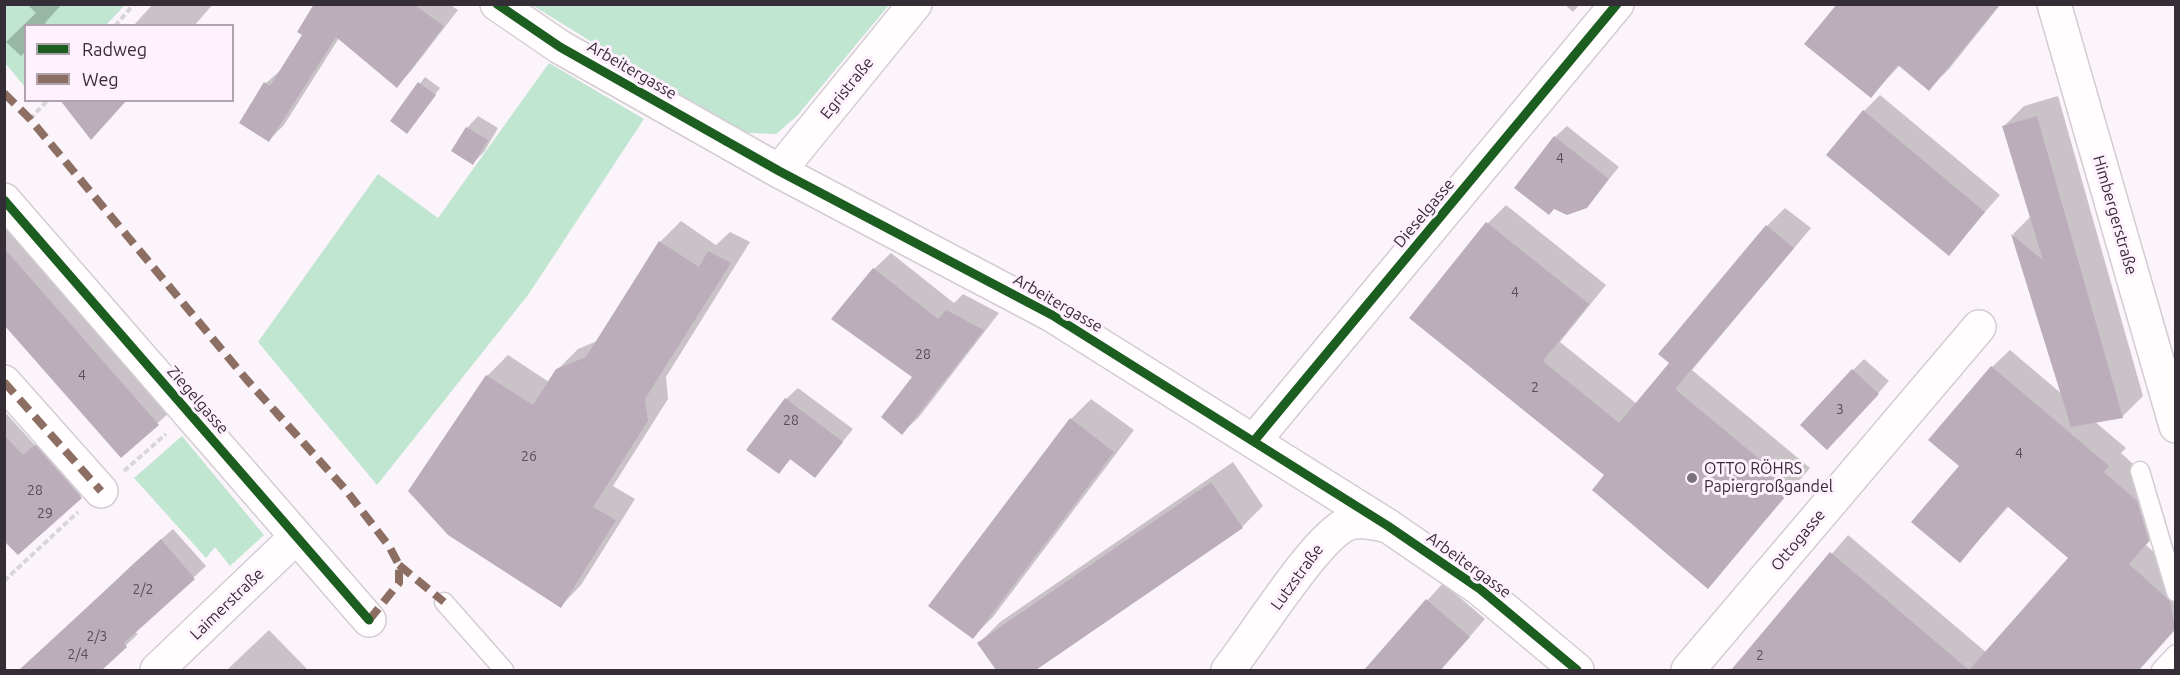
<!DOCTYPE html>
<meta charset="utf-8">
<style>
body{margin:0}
#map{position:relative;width:2180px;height:675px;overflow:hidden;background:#fcf4fb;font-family:Ubuntu,sans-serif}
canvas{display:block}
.frame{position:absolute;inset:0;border:6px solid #362e36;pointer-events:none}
.legend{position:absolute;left:24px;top:24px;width:210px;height:78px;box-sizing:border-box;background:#fff1fe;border:2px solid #afa3ae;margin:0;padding:8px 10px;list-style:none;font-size:18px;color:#362e36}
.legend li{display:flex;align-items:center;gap:12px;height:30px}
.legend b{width:30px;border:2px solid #afa3ae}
</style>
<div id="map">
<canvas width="2180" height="675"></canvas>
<div class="frame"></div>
<ul class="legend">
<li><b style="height:8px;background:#1b5e20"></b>Radweg</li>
<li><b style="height:8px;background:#8d6e63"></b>Weg</li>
</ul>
</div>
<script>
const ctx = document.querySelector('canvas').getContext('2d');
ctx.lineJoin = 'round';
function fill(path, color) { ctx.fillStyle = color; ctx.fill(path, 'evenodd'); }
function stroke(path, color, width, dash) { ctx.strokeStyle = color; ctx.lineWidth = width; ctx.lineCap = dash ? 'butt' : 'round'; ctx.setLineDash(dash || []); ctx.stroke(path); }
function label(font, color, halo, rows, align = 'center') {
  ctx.font = font + ' Ubuntu,sans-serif'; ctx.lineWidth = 6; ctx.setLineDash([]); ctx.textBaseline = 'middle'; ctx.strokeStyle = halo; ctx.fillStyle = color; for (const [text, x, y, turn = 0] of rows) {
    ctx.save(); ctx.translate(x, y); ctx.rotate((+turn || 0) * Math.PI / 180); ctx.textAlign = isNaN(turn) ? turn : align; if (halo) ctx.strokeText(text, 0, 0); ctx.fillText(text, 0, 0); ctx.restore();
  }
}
const green = new Path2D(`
 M4,5l1,-1 120,1 -19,20 -80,1 -1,61 -20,-24z
 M532,5h357l-92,111 -21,18 -28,-1 -80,-44z
 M549,63l95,56 -116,176 -151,190 -119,-143 120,-168 60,44z
 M182,436l82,99 -34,31 -15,-19 -9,11 -72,-80z`);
const shadow = new Path2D(`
 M27,4h35l-17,19 2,3h-21v25l-5,5 -15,-14 30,-29z
 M153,4h60l-19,22h-61z
 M316,4h133l9,6 -47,61 -14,15 -58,-48 -55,87 -15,15 -3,-57 16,-14 23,-35z
 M1564,4h16l-7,8z
 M1839,4h162l-52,65 -20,20 -29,-24 -29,31z
 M425,77l15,11 -33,44 -15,-11z
 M1880,95l120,100 -52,59 -84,-143z
 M2058,96l85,300 -21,21 -28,4 32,27 -5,5 33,30 12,39 -20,23 30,27v57l-37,41h-406l115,-135 139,118 84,-95 -62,-52 -49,55 1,-96 31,-98 18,-17 52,44 -49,-160 18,-18 -27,-90 20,-20z
 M478,116l20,12 -14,24 -11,11 -6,-35z
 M1567,126l52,41 -33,40 -31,-70z
 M1506,205l100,80 -46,57 77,62 34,-41 96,-137 18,-18 26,20 -119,142 118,98 -102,119 -101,-113 -196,-156 77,-95z
 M681,221l35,24 14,-13 20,10 -84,135 2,22 -55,87 22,13 -54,86 -20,21 -151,-115 77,-115 21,-21 41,27 8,-12 21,-21 19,-8 63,-99z
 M4,223l166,189 -49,44 -117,-134z
 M891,253l63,50 9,-9 36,19 -80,104 -17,16 12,-56 -40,-108z
 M1864,359l25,22 -50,56 14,-67z
 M798,388l55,41 -38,47 -23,-18 -14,14 8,-73z
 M1091,399l43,31 -141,187 -20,20 98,-218z
 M4,411l31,34 12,-10 45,50 -74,68 -14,-14z
 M1233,462l30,44 -21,21 -209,143h-35l-19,-27 21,-21z
 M173,529l33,37 -71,66 3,2 -38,36h-78l112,-107z
 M1443,583l42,36 -44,51h-76z
 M269,630l39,40h-81l5,-5z`);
const building = new Path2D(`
 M314,4h99l31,22 -47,62 -61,-51 -67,105 -30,-19 25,-41 6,4 32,-51 -5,-3z
 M1837,4h163l-71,87 -31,-26 -27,33 -67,-54z
 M418,82l18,13 -29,39 -17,-13z
 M60,100h67l-36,40z
 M1863,110l122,102 -36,44 -123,-101z
 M2037,116l86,302 -52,9 -60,-193 32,26 -41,-134z
 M466,127l22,13 -15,25 -22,-14z
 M1554,136l55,43 -22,29 -20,7 -13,-6 -5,6 -35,-27z
 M1486,222l103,82 -46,57 76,62 50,-60 -11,-9 108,-129 28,23 -119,141 118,98 -85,102 -116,-99 12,-15 -195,-157z
 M659,241l40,26 9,-16 23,12 -86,136 3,22 -55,86 23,13 -55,88 -113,-73 -40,-44 78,-116 47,30 23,-36 30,-12z
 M4,248l155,177 -38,33 -117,-133z
 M873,268l65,51 8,-9 38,20 -82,105 -21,-18 31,-40 -81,-58z
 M1991,366l118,100 -5,6 33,29 12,40 -20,23 41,37 5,28 -36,41h-408l99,-118 139,118 99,-112 -61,-52 -47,57 -49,-41 48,-56 -31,-26z
 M1852,369l27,25 -52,56 -27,-25z
 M785,398l58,44 -28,36 -25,-19 -11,15 -33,-24z
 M1070,418l44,34 -141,187 -45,-33z
 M4,435l19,20 12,-10 47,53 -64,57 -14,-14z
 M1211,482l32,46 -207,142h-40l-19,-27z
 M161,539l34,40 -71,64 3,4 -25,23h-83z
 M1426,599l44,38 -30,33h-76z`);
const path = new Path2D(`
 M115,26l19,-22
 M30,119l18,-19
 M124,471l42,-37
 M4,581l74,-69`);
const lane = new Path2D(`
 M2140,471l36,121
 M444,602l60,68
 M2161,670l15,-16`);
const street = new Path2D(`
 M497,4l63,43 219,124 273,144 336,211
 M779,171l136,-167
 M4,200l365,420
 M4,382l97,109
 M1254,441l363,-437
 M157,670l139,-133
 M1688,670l291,-343`);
const secondary = new Path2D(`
 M2054,4l122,422
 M1228,670c26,-32 87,-132 119,-146 13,-5 29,-1 41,2l92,63 97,81`);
const quiet = new Path2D(`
 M4,93l26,26 217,261 98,109 44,57 10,19v18l-30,37
 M4,382l97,109
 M399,565l45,37`);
const cycleway = new Path2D(`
 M497,4l63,43 219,124 273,144 336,211 92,63 97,81
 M4,200l365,420
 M1254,441l363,-437`);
const markers = [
 [1692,478,6,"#7b737b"]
];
const numberNames = [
 ["4",1560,158],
 ["4",1515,292],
 ["28",923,354],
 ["4",82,375],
 ["2",1535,387],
 ["3",1840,409],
 ["28",791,420],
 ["4",2019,453],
 ["26",529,456],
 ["28",35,490],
 ["29",45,513],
 ["2/2",143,589],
 ["2/3",97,636],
 ["2/4",78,654],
 ["2",1760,655]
];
const streetNames = [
 ["Arbeitergasse",632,70,30],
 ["Egristraße",847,88,-51],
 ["Dieselgasse",1424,213,-50],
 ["Himbergerstraße",2115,215,74],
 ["Arbeitergasse",1058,303,30],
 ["Ziegelgasse",198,400,49],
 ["Ottogasse",1798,540,-50],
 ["Arbeitergasse",1469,565,36],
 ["Lutzstraße",1297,577,-54],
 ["Laimerstraße",227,604,-44]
];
const poiNames = [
 ["OTTO RÖHRS",1704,469],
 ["Papiergroßgandel",1704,487]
];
fill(green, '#c0e5d1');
fill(shadow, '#0003');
fill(building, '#bcadbb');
stroke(lane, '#d4ccd3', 21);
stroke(street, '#d4ccd3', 36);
stroke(secondary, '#d4ccd3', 36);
stroke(path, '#d9d6d9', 4, [6, 3]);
stroke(lane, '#fffdfe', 18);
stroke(street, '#fffdfe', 33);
stroke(secondary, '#fffdfe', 33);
stroke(quiet, '#8d6e63', 8, [15, 8]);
stroke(cycleway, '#1b5e20', 9);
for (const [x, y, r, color] of markers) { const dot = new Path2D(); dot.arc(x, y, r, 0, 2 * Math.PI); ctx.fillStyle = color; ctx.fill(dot); stroke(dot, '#fff1fe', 2); }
label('14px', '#584e57', null, numberNames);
label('16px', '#362e36', '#fff1fe', streetNames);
label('16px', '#362e36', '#fff1fe', poiNames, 'left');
</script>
